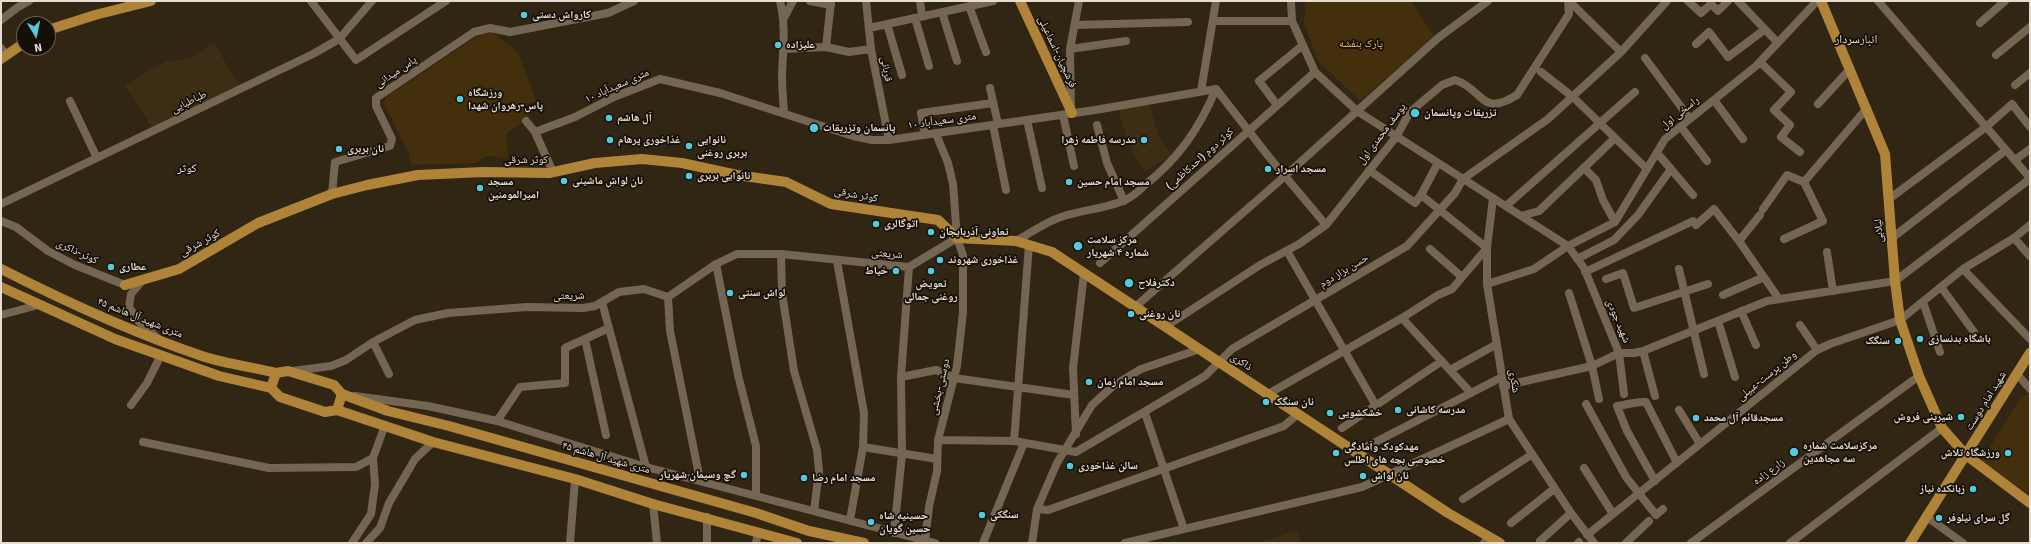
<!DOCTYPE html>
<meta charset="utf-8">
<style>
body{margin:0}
#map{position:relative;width:2031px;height:544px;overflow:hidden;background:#312513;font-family:Signika,sans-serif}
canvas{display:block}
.frame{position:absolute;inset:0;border:2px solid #e7ded3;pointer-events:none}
.north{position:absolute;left:16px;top:16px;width:40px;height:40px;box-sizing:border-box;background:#150f07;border:1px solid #696259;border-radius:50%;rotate:170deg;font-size:11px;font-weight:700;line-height:16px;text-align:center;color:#e7ded3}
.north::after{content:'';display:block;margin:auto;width:14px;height:18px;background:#53cbdc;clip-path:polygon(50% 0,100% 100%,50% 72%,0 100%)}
</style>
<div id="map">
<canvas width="2031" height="544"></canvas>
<div class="frame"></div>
<div class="north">N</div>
</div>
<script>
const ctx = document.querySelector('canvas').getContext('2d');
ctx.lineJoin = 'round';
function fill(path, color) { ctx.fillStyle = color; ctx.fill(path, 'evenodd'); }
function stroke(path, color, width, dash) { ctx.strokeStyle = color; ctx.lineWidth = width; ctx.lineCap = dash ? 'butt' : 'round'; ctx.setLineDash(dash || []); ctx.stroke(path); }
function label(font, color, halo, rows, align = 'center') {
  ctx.font = font + ' Signika,"Noto Naskh Arabic",sans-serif'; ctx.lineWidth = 3.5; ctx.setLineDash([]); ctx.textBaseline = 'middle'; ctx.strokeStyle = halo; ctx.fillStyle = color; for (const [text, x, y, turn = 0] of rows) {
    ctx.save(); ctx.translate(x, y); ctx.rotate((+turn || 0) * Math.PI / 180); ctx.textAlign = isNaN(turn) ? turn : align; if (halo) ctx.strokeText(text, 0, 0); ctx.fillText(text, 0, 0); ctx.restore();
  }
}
const built = new Path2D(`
 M214,43l25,42 -87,43 -28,-43 40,-23 25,-4z
 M1149,104l11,34 12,18 -28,16 -17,-31 -9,-33z
 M1297,531l4,12h-46z`);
const green = new Path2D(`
 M1306,1h105l23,35 -74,65 -42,-40 -14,-38z
 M492,32l26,20 18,49 -12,3 6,13 -24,17 2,24 -23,-2 -9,7 -65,2 -2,-12 -26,-50 3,-6 92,-61z
 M2028,394l2,3v98l-49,-34 40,-64z`);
const minor = new Path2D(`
 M311,1l45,59 90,-59
 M780,1c6,25 3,48 2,74 0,12 1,25 2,37
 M810,1l21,4
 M866,1l5,48 18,91
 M920,1l2,15
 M1291,1l1,20 23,51 42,39 211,135 16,22 35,85h15l9,-2 124,-50 128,-20 135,-102
 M1569,1l52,51
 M1688,1l13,12 10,-9 7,7 10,-10
 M1738,1l39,41
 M1878,1l152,177
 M969,6l17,46
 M942,12l15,49
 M784,18l9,-17
 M915,18l14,48
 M1,20l17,-13 11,-6
 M1213,21h79
 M1980,23l25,-22
 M887,24l15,51
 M1075,25l113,-3
 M869,28l124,-27
 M1696,44l13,-12 19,25 36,-27
 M826,47l5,-46
 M1,48l6,7
 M784,49l42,-2 23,5 22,-3
 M1070,49l56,-8
 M1996,55l34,-28
 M1645,58l45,61
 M1760,62l31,30 -17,18 16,15 -9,12 19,15
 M1541,72l32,25 74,72
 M2015,85l15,-12
 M990,88l8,36
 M1201,91l15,-90
 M1714,100l29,39
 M70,101l27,57
 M1818,104l32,-35
 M1277,105l-18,-24 44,-36
 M1071,109l-1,-60 9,-48
 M1063,115l11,51
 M1027,120l15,68
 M526,121l9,11
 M993,125l13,65
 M1097,125l10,38 17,38
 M1681,127l26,34
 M925,135l-4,-22 72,-10
 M2015,160l15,-11
 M1584,168l12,12 7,20 12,22
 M1671,169l22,26
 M553,172l-18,-40 40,-15 39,-20 46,-18 60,14 133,43 19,4h17l206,-30 121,-21 53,68 57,68
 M332,194l3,-32 55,-16 2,-7 -16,-33v-8l98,-66 16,-4 20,4 98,-19 26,-12
 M1421,195l17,-32
 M1493,198l-6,50v36l22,135 62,94 23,30
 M1889,199l97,-72 26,-23 18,23
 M1,204l312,-150 26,-15 33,-38
 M1506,206l129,-114
 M1763,209l24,-34 17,7 63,-74
 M1760,215l-21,26 40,58
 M1521,216l18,-5 76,-73
 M1,221l15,6 32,24 27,14 50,20
 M1892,238l114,-88
 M2014,238l16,18
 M1784,239l39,-18 -19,-39
 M1016,241c14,-8 30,-19 45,-24 21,-7 42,-8 62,-16 8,-3 16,-10 22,-16 34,-27 54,-56 71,-96
 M1430,249l32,28
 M1287,251l88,153
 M1827,252l6,39
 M781,254l1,39 12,78 23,79 2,21 -5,40
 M1577,259l37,-19 24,-25 33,-46 -14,-16
 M837,261l27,152 -1,34 -13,73
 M1100,263l215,-191
 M716,264l22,111 18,71v50
 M1679,269l25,105
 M1963,269l67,70
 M1585,272l108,-51 3,4 18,-16 25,32
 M1606,279l17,-6 11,35 74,-24
 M142,281l-11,13 -2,13 10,15 20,17
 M1487,284l47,-15 34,-23 47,-24 50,-83 91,-73 61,-65
 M1941,287l33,45
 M1569,293l23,73 7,33
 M1723,295l41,-18
 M668,297l2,34 30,149
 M602,302l44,165
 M1923,302l17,50
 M1135,307l150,-131 153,-138 50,-37
 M1741,311l15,34
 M1,315l37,-10
 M1402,318l69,75
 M1718,321l17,56
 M1800,325l17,25
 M1165,327l95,-62 39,-21 27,-19 70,-88 14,-25 32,-27 13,-5c29,9 25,38 62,15l52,-81 -1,-13
 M585,339l21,96
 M373,342l16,32
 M1643,351l12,45
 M1450,370l47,-26
 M292,371l39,-5 15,-6 27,-18 42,-22 33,-7 79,-6 56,1 12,-2 24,-14 25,-3 24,8 48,-33 21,-10h44l128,13 48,-29
 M2017,374l13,15
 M901,377l35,-7 18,8 120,17
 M1503,386l89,-20 27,-13 5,41
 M1268,394l134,-76 36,-23 14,-6 35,-41 -66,-53 -6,8 -46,-33
 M355,396l73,10 69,15 149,46 289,76
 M1586,404l40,73 30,38 7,-6
 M131,405l16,-22 14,-28
 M1679,410l21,34
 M1145,413l39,116
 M497,421l23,-34 45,-4v-35l44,-20
 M1342,428l100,-67
 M1076,434l-3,-66 11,-95
 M938,440l76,1 62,11 129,-76 27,-27 175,-103 48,-53 8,-14 85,-60 73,-67 46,-51
 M1014,441l15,-196
 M143,442l126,26 87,-1 17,-9
 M863,447l74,12
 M1356,452l146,-75
 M1584,468l29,46
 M1655,481l-28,-50 -10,-25c10,-1 19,-5 29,-4l31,61
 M1463,499l68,-44
 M653,504l4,39
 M1037,509l11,1 236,-84 14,-12
 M707,517v26
 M1927,517l36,26
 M1511,523l43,-34
 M894,533l8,-79 -1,-77 8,-110
 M1587,535l230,-185 13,-6 70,-24 63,-51 51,-31 16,-13
 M925,540l4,-33 8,-36 1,-31 19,-74 6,-54v-57l-6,-17 -4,-54 -5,-21 -12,-29
 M1540,541l31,-28
 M352,543l19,-29 4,-30 -2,-26 12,-33
 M366,543l14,-15 9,-25 26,-44 18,-17
 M570,543l5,-64
 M756,543l2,-11
 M983,543l41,-100
 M1032,543l5,-34 20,-46 35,-58 21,-19 28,-17 59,-20
 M1125,543l237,-56 147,-68
 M1484,543l5,-7
 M1578,543l1,-1
 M1626,543l23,-22
 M1691,543l228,-167
 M1790,543l152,-115`);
const major = new Path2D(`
 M1020,1l52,112
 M1821,1l64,153 10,127 5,39 19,56 23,52 24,27 64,48
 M48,30l47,-15 56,-14
 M1,59l23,-16
 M1,269c65,33 132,64 201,87 24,8 50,11 74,17
 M125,285l54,-16 79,-46 74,-29 35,-9 51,-10 65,-3 66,1 46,-10 47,-4 40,4 55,12 49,7 45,22 107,16 19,18 59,3 36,11 396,261 52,30
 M1,287l114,52 104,37 52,12
 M342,394l-5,16 -12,2 -45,-15 -9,-9 5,-15 12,-2 46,14 8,9 46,17 61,15 307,87 53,18 55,12
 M337,410l96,32 142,37 78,25 144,39
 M1910,543l120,-190`);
const markers = [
 [524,15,4,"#53cbdc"],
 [778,45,4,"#53cbdc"],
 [460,99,4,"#53cbdc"],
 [1415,113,5,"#53cbdc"],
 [609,118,4,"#53cbdc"],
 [814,128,5,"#53cbdc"],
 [610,140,4,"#53cbdc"],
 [1144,140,4,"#53cbdc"],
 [689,146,4,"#53cbdc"],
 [339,149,4,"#53cbdc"],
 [1268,169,4,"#53cbdc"],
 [689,176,4,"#53cbdc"],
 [564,181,4,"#53cbdc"],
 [1069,182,4,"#53cbdc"],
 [480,188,4,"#53cbdc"],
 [876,224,4,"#53cbdc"],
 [931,232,4,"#53cbdc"],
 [1078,246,5,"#53cbdc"],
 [940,260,4,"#53cbdc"],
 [111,267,4,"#53cbdc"],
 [896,271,4,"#53cbdc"],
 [931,271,4,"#53cbdc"],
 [1129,283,5,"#53cbdc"],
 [730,293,4,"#53cbdc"],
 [1131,314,4,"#53cbdc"],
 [1920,339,4,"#53cbdc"],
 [1898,341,4,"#53cbdc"],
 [1089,382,4,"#53cbdc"],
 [1266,402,4,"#53cbdc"],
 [1398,410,4,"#53cbdc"],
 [1330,413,4,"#53cbdc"],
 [1961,417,4,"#53cbdc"],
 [1696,418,4,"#53cbdc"],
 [1794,452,5,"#53cbdc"],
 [1336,453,4,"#53cbdc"],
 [2008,453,4,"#53cbdc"],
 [1070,466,4,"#53cbdc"],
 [744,475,4,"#53cbdc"],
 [1363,476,4,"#53cbdc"],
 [804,478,4,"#53cbdc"],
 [1973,489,4,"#53cbdc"],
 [982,515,4,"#53cbdc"],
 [1939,518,4,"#53cbdc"],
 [871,522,4,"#53cbdc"]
];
const poiNames = [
 ["کارواش دستی",532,15],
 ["علیزاده",786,45],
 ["ورزشگاه",468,93],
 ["پاس-رهروان شهدا",468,106],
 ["تزریقات وپانسمان",1424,113],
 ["آل هاشم",617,118],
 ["پانسمان وتزریقات",823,128],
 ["غذاخوری پرهام",618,140],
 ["نانوایی",697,140],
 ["بربری روغنی",697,153],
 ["مدرسه فاطمه زهرا",1136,140,"right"],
 ["نان بربری",347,149],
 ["مسجد اسرار",1276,169],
 ["نانوایی بربری",697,176],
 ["نان لواش ماشینی",572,181],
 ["مسجد",488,182],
 ["امیرالمومنین",488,195],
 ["مسجد امام حسین",1077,182],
 ["اتوگالری",884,224],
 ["تعاونی آذربایجان",939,232],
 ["مرکز سلامت",1087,240],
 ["شماره ۴ شهریار",1087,253],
 ["غذاخوری شهروند",948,260],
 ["عطاری",119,267],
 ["خیاط",888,271,"right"],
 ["دکترفلاح",1138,283],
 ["تعویض",931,284,"center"],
 ["روغنی جمالی",931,297,"center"],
 ["لواش سنتی",738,293],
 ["نان روغنی",1139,314],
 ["باشگاه بدنسازی",1928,339],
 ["سنگک",1890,341,"right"],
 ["مسجد امام زمان",1097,382],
 ["نان سنگک",1274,402],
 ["مدرسه کاشانی",1406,410],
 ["خشکشویی",1338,413],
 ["شیرینی فروش",1953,417,"right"],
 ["مسجدقائم آل محمد",1704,418],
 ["مرکزسلامت شماره",1803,446],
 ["سه مجاهدین",1803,459],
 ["مهدکودک وآمادگی",1344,447],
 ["خصوصی بچه های اطلس",1344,460],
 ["ورزشگاه تلاش",2000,453,"right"],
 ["سالن غذاخوری",1078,466],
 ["گچ وسیمان شهریار",736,475,"right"],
 ["نان لواش",1371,476],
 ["مسجد امام رضا",812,478],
 ["زبانکده نیاز",1965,489,"right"],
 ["سنگکی",990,515],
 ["حسینیه شاه",879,516],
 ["حسین گویان",879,529],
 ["گل سرای نیلوفر",1947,518]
];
const parkNames = [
 ["پارک بنفشه",1361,44]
];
const streetNames = [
 ["فرشچیان-اسماعیلی",1057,52,65],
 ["قربانی",886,69,80],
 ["پاس میدانی",396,72,-34],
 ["۱۰ متری سعیدآباد",617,86,-24],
 ["طباطبایی",189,102,-26],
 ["راسخی اول",1680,113,-39],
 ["۱۰ متری سعیدآباد",942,121,-8],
 ["یوسف محمدی اول",1382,134,-53],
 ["کوثر دوم (احدکاظمی)",1200,159,-42],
 ["کوثر شرقی",526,160],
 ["کوثر شرقی",856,195,10],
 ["لیلابی",1879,231,-94],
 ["کوثر شرقی",200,243,-29],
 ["کوثر-ذاکری",77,252,25],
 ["شریعتی",887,254,5],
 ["حسن بزاز دوم",1344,271,-31],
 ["شریعتی",569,296,-1],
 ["۴۵ متری شهید آل هاشم",140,318,22],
 ["شهید جودی",1618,321,67],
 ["ذاکری",1241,362,33],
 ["وطن پرست-عبیلی",1767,376,-39],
 ["شکری",1514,381,81],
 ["دوستی-بخشی",940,387,-77],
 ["شهید امام دوست",1986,401,-58],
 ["۴۵ متری شهید آل هاشم",606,458,16],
 ["زارع زاده",1769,472,-36]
];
const neighbourhoodNames = [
 ["انبارسردار",1856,40],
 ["کوثر",187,169]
];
fill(built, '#3d2d14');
fill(green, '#432f0c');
stroke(minor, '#746652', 8);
stroke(major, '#af8439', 10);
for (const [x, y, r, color] of markers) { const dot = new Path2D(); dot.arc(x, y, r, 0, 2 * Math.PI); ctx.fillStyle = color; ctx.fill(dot); stroke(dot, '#150f07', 1.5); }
label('bold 11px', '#e7ded3', '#150f07', poiNames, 'left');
label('11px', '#f0bf76', '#150f07', parkNames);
label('11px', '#e7ded3', '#150f07', streetNames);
label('12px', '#e7ded3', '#150f07', neighbourhoodNames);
</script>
